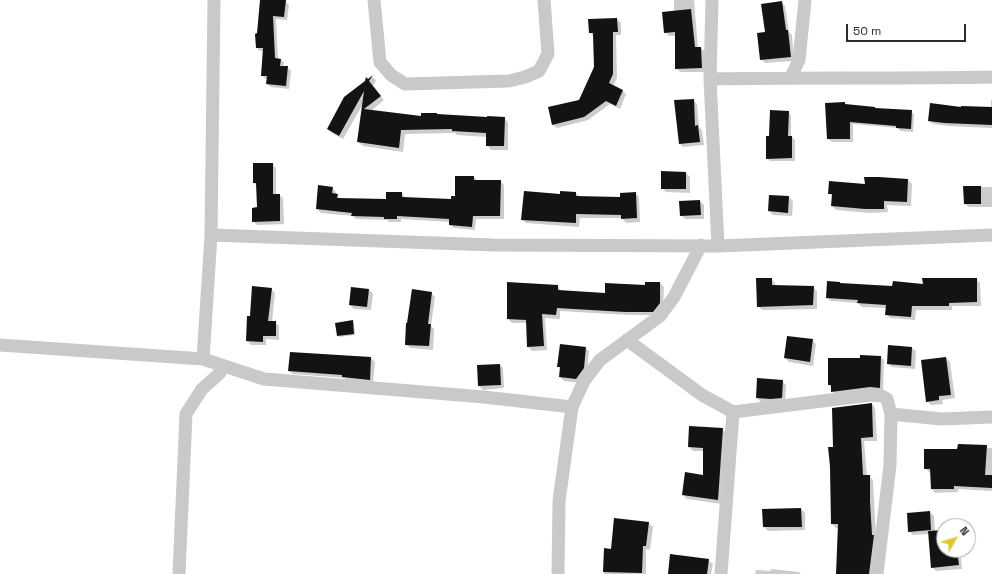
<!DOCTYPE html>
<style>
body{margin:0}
#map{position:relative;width:992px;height:574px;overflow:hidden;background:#fff;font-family:"Space Grotesk",sans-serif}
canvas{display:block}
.north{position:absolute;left:936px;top:518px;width:40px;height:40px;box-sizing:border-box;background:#fff;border:1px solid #ababab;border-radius:50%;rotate:51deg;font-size:11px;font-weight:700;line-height:16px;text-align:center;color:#2c2c2c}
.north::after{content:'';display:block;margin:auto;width:14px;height:18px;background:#dfc933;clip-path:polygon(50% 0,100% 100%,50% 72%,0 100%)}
.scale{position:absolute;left:846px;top:24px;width:120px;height:18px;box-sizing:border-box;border:2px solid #2c2c2c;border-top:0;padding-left:5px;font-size:12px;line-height:14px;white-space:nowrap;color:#2c2c2c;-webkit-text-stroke:3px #fff;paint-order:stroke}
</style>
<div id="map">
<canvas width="992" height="574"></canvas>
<div class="north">N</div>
<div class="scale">50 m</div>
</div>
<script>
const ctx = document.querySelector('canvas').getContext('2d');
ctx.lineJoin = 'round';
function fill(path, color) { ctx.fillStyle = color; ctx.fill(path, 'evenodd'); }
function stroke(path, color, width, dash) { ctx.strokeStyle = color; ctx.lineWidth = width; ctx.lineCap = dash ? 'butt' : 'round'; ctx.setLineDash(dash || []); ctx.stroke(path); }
const shadow = new Path2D(`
 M261,0l24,1 4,4 -2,15 -11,-1 2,40h2l4,4 -1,4h4l4,4 -2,18 -18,-2 -4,-3 1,-5h-3l-3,-4 2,-24h-4l-3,-3z
 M674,0h20l4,48h3l4,4v20h-25l-4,-4v-32h-7l-4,-4 9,-20z
 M781,2l4,4 4,26 3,3 2,26 -29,2 -4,-4 5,-26z
 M617,19l4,4v12h-5l1,43 -4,8 10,5 3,3 -6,15 -10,-5 -22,16 -31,8 -4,-3 27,-24 15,-34 -2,-31 -3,-4z
 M372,77l4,3 -3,6 11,14 -13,11 51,6 15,-3 2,1 65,3 4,4v28h-17l-4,-5v-8l-30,-2 -2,-2 -50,1 -2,18 -40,-6 -5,-4 5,-38 -20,35 -11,-6 -4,-4 40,-49z
 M693,100l4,4 2,23 3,3 2,15 -21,2 -3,-3z
 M991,100h1v28l-44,-2 -15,-2 -4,-3 33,-13h29z
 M846,105l30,4 35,2 3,4 -1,17 -13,-1 -2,-3 -45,-4v18h-21l-4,-3z
 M788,112l3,3v21l4,4v21h-25l-3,-3 3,-21z
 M272,164l4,4v27h3l4,3 1,26 -27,1 -4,-4 5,-13 -1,-22 -3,-3z
 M662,172l24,1 4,4v16l-24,-1 -4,-4z
 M474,177l4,4h22l4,4v34h-28l-1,11 -21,-2 -4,-4v-2l-49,-3v3h-12l-2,-2 -31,-1 -3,-3 -32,-3 -4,-4 15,-21 4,4v3l5,4 46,1 15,-7 3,5 47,2z
 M879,178l29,2 4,4 -1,22 -24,-1 1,7 -18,1 -34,-3 -4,-4 1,-9 -4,-4 37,-8z
 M964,187h28v20h-23l-4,-3z
 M576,193l4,4 41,1 14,-5 4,4 1,25 -14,1 -4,-5h-42l-1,9 -53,-4 -4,-4z
 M770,196l19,1 4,4 -1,15 -19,-1 -4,-4z
 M700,201l4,4v14h-19l-4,-4z
 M771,279l4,4v3l38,1 4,4v18l-55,1 -4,-4z
 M976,279l4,4 1,23h-29v4h-36l-1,10 -25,-2 -4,-4 1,-6 -25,-1 -4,-4 -27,-2 -4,-3 13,-15 1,1 52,3 31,-2z
 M660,283l4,4 -1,20 -6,8h-28l-69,-4v8l-15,-1 2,32 -15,1 -4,-4 -1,-24h-15l-4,-4 50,-33 3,5 45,3z
 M271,289l4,4 -3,29h3l4,4v14l-13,-1v6h-15l-4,-4 3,-24z
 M369,290l4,4 -2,16 -17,-1 -4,-4z
 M431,293l4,4 -4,29 3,3 -1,21 -23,-2 -4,-4z
 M352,321l2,2 1,12 -16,2 -1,-2z
 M812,340l4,4 -3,22 -24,-4 -4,-4z
 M585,348l4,3 -2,22 -7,10 -16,-2 -4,-4 1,-8 -3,-2z
 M912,348l4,3 -1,18 -23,-2 -4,-3z
 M880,357l4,3 -1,31 -47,4 -4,-4v-3l-3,-3 32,-26z
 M371,358l4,4 -2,21 -26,-2 -2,-3 -52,-4 -4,-3z
 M946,358l4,4 5,36 -13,2 1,4 -12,1 -4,-4z
 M500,365l3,3 1,20 -21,2 -4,-4z
 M782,381l4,4 -1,17 -9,1 -15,-1 -4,-4z
 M872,404l3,4 2,33h-13l3,35h2l4,4 3,59 -3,35h-36l2,-46h-3l-4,-4 -3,-76h5z
 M722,429l4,4 -4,71 -35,-5 -4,-4 21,-19v-25h-11l-4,-4z
 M986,446l2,2h4v43l-34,-2v3l-23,1 -3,-4 -1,-17h-2l-4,-4 33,-18z
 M801,509l4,4v17l-37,1 -4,-4v-17z
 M930,512l4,4 1,16 9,-1v19h16l2,19 -26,2 -4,-4 -3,-33 -16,1 -4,-4z
 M648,523l5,4 -3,23 -4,-1v25h-42l1,-25 7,1z
 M708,560l5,4 -2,10h-42z
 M771,569l28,3 2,2h-46l1,-4 15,1z`);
const building = new Path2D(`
 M260,0h26l-2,17 -11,-1 2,42 6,1 -1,7h8l-2,20 -20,-2 1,-8h-6l2,-28h-7l-1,-14 2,-1z
 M782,1l4,29h2l3,27 -31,3 -3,-27 8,-1 -4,-28z
 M691,9l4,38h6l1,21 -27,1v-37l-11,1 -2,-21z
 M617,18l1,14h-5v42l-4,9 14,7 -7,16 -10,-5 -22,16 -32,8 -4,-18 31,-7 15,-33 -1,-34h-4l-1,-14z
 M373,75l-4,6 12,15 -17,13 57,7v-3h16v1l50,3v-1l18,1 -1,29h-18v-13l-34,-2v-2l-51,1 -2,18 -42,-6 7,-51 -25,45 -12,-7 17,-32 21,-16 1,-4 2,2z
 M694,99l1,27 3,-1 2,17 -21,2 -5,-44z
 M845,102v2l30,3v1l37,2 -1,19 -15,-1v-2l-46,-4v17h-23l-2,-36z
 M930,103l31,4v-1l31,1v18l-48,-2 -16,-2z
 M770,110l19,1 -1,25h4v22l-26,1v-23h3z
 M253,163h20v31h7v27l-28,1v-14l5,-1 -1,-24h-3z
 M661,171l25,1v17h-25z
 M455,176h19v4h27l-1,36h-27l-1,11 -23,-2v-6l-52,-3v3h-13v-2l-33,-1 1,-3 -36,-4 2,-24 15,2 -1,6 6,1 -1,4 49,1v-7h16v5l49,2v-3h4z
 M864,177h15l29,2 -1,23 -23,-1v8h-19l-34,-3 1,-12h-4l1,-13 36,3z
 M963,186h18v18h-17z
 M524,191l36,3v-3l16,1v4l44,1v-4l16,-1 1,26 -16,1v-4l-45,-1v9l-55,-3z
 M769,195l20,1 -1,17 -20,-2z
 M700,200l1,15 -21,1 -1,-15z
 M756,278h16v7l42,1 -1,19 -56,2z
 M922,278h55v24l-28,1v3h-37l-1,11 -26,-2 1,-10 -29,-2 1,-3 -32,-2 1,-17 13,1v1l52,3 1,-5 30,3z
 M507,282l51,3v5l47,3v-10l40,2v-3h15v21l-7,9h-28l-68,-4 -1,7 -14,-1 2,32 -17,1 -1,-27 -19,-1z
 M252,286l20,2 -4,33h8v15h-13v6l-17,-1 1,-25h3z
 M351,287l18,2 -2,18 -18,-2z
 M412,289l20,3 -4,32h3l-2,22 -24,-1 1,-22h1z
 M353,320l1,14 -17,2 -2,-13z
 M787,336l26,3 -3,23 -26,-4z
 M560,344l26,3 -2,21 -8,11 -17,-2 1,-10h-3z
 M888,345l24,2 -1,19 -24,-2z
 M290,352l81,5 -1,23 -28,-3v-2l-54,-4z
 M860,355l21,1 -1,32 -10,-1 -39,5v-7h-3v-27h32z
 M946,357l5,38 -12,1v4l-13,2 -5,-42z
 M500,364l1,21 -23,1 -1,-21z
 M757,378l26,2 -1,18 -11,1 -15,-1z
 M872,403l1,34 -12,1 2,37h7v27l2,33h2l-5,39h-33l2,-50h-7l-1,-58 -2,-19h5l-1,-39z
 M689,426l34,2 -5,72 -36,-5 3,-23 18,3v-27l-15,-1z
 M958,444l29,1 -2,30h7v13l-38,-2v3h-23l-1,-20h-6v-20h33z
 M801,508l1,19h-39l-1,-18z
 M930,511l1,19 -23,2 -1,-19z
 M614,518l35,4 -3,24h-3l-1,27 -39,-1 1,-24 7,1z
 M944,530v20h13l2,15 -28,3 -3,-37z
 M670,554l39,5 -2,15h-39z`);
const street = new Path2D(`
 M214,0l-3,235 282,10 225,1 274,-11
 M374,0l6,62 11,13 14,9 104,-3 16,-4 14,-6 9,-17 -4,-54
 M712,0l-2,79 8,167
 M791,77l8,-17 6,-60
 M710,79c94,-2 188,0 282,-2
 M627,340l75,55 31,17 138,-17 11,1 5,3 4,15 -1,51 -13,109
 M0,345l203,14 8,-124
 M203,359l61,20 220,18 88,10
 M891,414l50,5 51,-2
 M179,574l7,-160 16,-25 18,-16
 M558,574l1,-73 13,-94 12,-26 16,-21 60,-44 14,-19 27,-52
 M721,574l12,-162`);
fill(shadow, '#0003');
fill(building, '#131313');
stroke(street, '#c9c9c9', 13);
</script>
